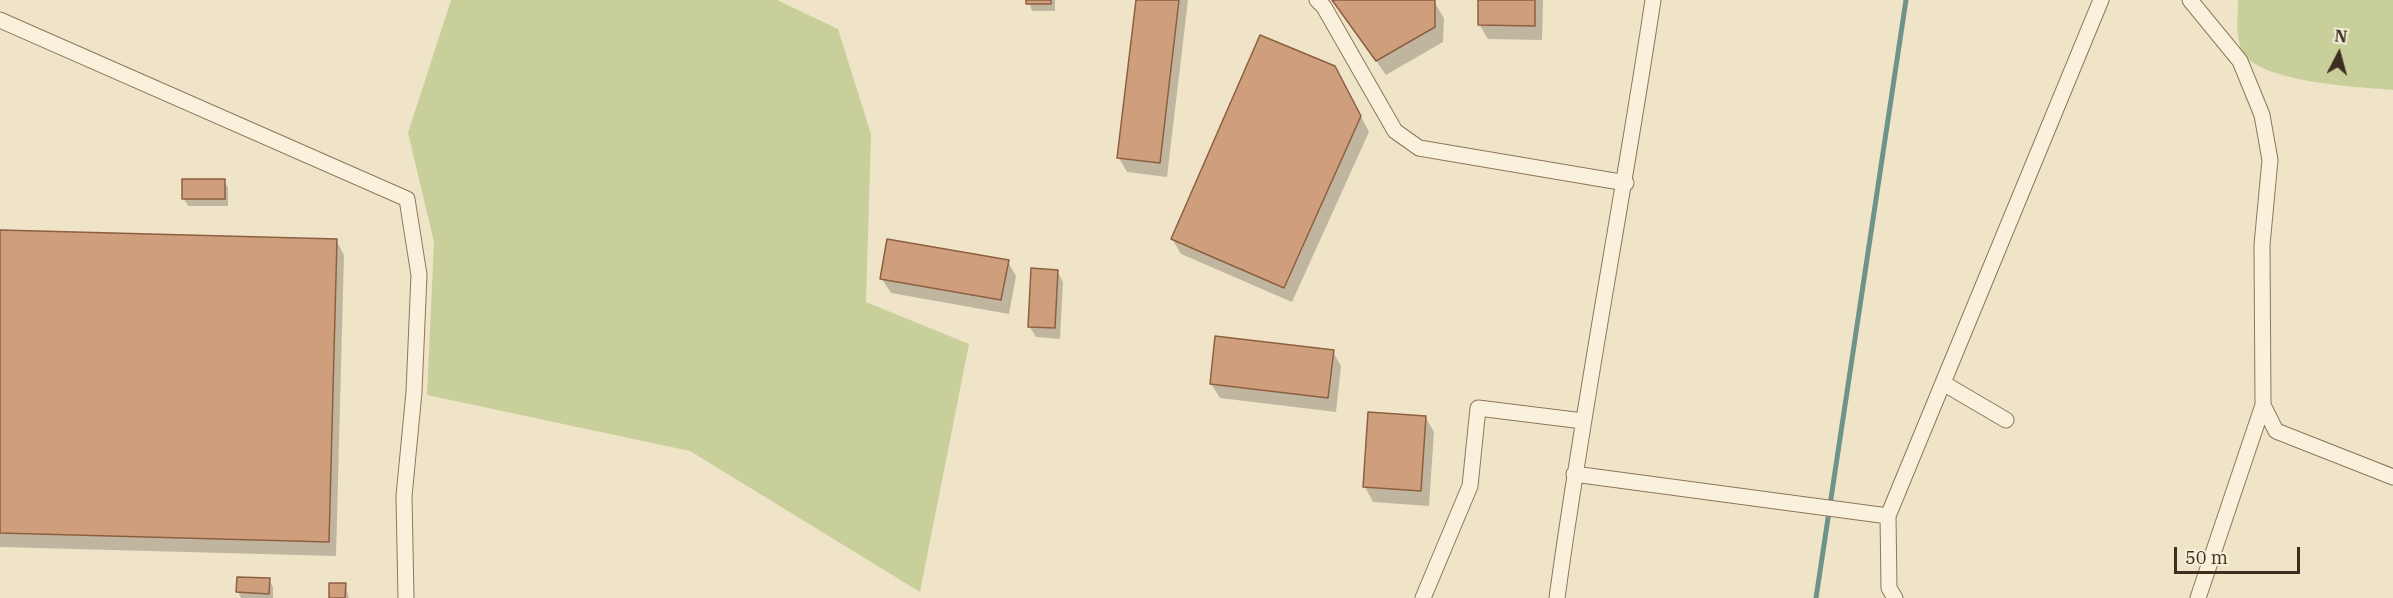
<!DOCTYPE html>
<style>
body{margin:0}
#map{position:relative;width:2393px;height:598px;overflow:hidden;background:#f0e4c8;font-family:"IBM Plex Serif",serif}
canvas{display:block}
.north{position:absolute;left:2309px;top:24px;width:60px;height:60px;-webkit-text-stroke:4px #f7eed8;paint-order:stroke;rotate:6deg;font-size:16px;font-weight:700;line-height:24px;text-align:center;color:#3d2e20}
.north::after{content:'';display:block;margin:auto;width:21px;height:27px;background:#3d2e20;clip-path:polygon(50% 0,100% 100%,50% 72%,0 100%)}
.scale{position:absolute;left:2174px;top:547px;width:126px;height:27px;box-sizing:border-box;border:3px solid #3d2e20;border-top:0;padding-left:8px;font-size:18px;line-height:21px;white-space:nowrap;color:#3d2e20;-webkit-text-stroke:4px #f7eed8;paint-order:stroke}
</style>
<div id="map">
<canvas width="2393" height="598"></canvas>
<div class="north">N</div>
<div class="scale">50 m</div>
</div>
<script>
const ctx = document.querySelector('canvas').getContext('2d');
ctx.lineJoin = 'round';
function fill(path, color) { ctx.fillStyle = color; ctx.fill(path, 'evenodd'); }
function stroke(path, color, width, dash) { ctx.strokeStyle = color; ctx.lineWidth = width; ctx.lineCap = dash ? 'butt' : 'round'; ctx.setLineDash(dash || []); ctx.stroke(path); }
const green = new Path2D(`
 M451,0h326l61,29 33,105 -5,168 103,42 -49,248 -230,-141 -263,-56 7,-153 -26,-109z
 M2238,0h155v90c-33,-3 -135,-7 -151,-39 -7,-14 -4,-36 -4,-51z`);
const shadow = new Path2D(`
 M1028,0h27v11h-23z
 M1137,0h51l-21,177 -40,-5 -8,-14z
 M1334,0h99l11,18 -1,24 -57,33z
 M1480,0h63l-1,40 -54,-1 -9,-15z
 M1343,83l26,49 -77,170 -111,-48 -9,-15z
 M224,181l4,7v18h-40l-4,-7z
 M0,231l336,9 8,15 -8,301 -336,-9z
 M1008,262l8,14 -7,38 -118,-21 -9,-14z
 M1057,271l6,11 -3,57 -24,-2 -7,-11z
 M1333,352l8,14 -5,46 -116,-14 -9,-14z
 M1426,418l8,14 -5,74 -56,-4 -8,-15z
 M269,580l4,7v11h-32l-3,-6z
 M345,584l4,14h-19z`);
const stream = new Path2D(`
 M1816,598l90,-598`);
const building = new Path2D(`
 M1026,0h25v4h-25z
 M1136,0h43l-19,163 -43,-5z
 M1332,0h103v27l-59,34z
 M1478,0h57v26l-57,-1z
 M1260,35l75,31 26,50 -77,172 -113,-49z
 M182,179h43v20h-43z
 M0,230l337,9 -8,303 -329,-9z
 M887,239l122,21 -8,40 -121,-21z
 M1031,268l27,2 -3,58 -27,-1z
 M1215,336l119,14 -6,48 -118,-14z
 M1368,412l58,4 -5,75 -58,-4z
 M237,577l33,1 -1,16 -33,-2z
 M329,583h17l-1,15h-16z`);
const street = new Path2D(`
 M1317,0l7,7 71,124 24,17 207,35
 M2190,0l50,61 22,54 8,45 -8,85 1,160 13,26 117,46
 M0,20l407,179 12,76 -5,117 -10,104 2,102
 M1943,383l63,37
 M1574,474l314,42
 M1423,598l47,-112 8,-78 105,13
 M1557,598c27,-200 66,-398 96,-598
 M1895,598l-6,-10 -1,-72 213,-516
 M2198,598l65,-193`);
fill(green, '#c9cf9b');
fill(shadow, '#0003');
stroke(stream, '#6f938a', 5);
fill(building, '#cf9f7d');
stroke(building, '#8d5f41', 1.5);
stroke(street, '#8d765c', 17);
stroke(street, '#faf1dc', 15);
</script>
